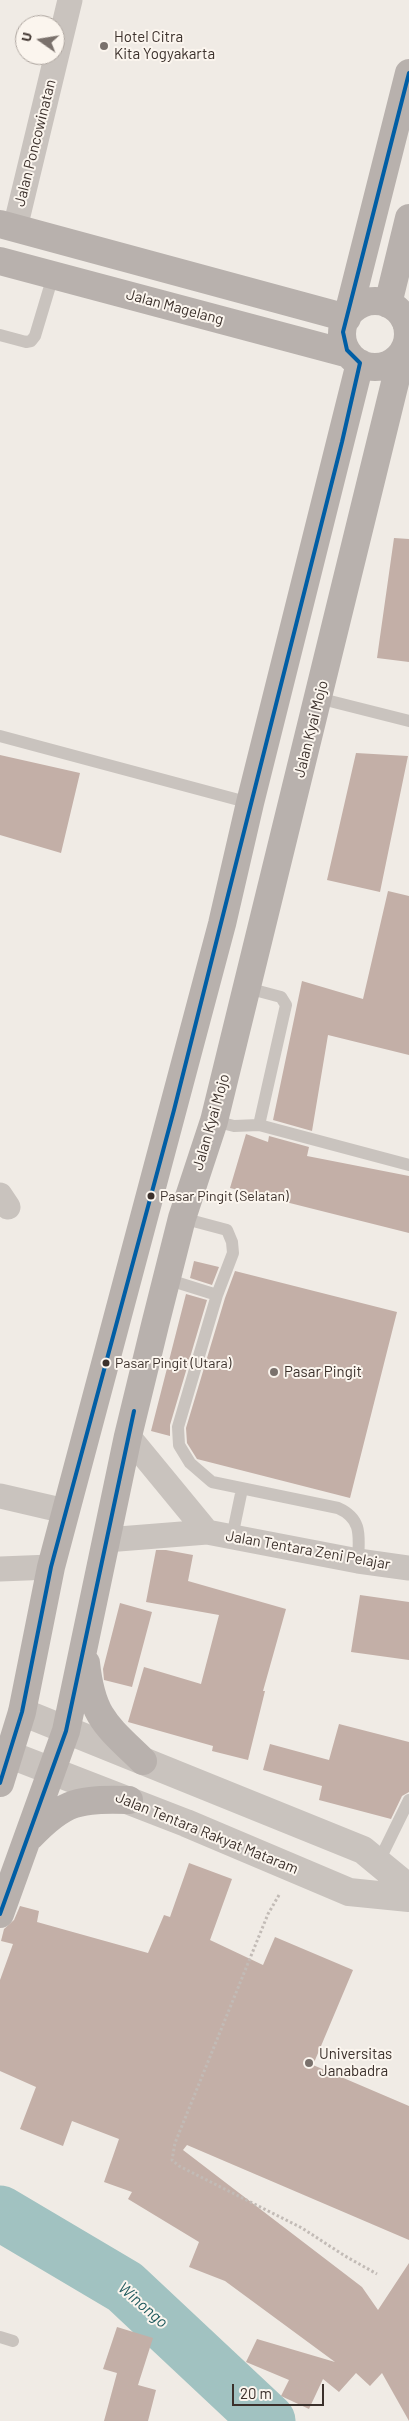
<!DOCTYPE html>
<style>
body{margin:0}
#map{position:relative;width:409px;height:2421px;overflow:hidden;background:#f0ebe5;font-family:Barlow,sans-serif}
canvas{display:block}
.north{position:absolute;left:15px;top:15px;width:50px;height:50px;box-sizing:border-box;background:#fbf5ee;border:1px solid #aea6a0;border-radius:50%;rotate:283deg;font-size:14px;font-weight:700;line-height:20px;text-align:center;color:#3b302b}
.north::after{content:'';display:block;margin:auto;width:18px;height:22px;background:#7a716c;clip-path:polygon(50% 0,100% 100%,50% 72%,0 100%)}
.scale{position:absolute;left:232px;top:2384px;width:92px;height:22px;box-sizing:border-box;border:2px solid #3b302b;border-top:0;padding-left:6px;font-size:15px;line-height:18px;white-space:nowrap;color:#3b302b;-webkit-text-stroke:4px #fbf5ee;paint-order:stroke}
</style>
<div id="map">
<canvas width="409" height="2421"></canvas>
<div class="north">U</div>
<div class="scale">20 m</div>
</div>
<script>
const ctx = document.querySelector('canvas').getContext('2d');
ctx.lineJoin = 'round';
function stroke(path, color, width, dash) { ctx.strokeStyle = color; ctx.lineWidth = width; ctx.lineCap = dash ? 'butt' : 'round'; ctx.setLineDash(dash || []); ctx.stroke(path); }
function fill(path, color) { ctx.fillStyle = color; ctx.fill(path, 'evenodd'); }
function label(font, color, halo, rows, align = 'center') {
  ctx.font = font + ' Barlow,sans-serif'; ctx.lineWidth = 4; ctx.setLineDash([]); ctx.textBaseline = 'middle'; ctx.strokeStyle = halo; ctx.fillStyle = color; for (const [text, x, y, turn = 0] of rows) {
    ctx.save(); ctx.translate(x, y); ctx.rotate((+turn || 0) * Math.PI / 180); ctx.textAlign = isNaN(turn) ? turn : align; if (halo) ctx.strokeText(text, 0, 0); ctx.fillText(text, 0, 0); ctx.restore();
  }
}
const river = new Path2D(`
 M0,2213l125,74 143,134`);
const building = new Path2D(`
 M394,538l15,1v123l-32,-4z
 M356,753l52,3 -28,136 -53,-12z
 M0,755l80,18 -19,80 -61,-18z
 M388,891l21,5v159l-81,-20 -16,96 -39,-11 29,-139 61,18z
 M246,1134l22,8 1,-6 40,11 -2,9 102,20v57l-179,-45z
 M194,1261l25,6 -7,18 -22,-7z
 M235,1271l162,41 -47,186 -153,-39 -10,-16 -1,-15 39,-130z
 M186,1294l21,6 -37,125v11l-19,-5z
 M156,1550h10l27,5 -5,26 98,28 -23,82h2l-17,69 -36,-9 1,-5 -85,-24 16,-55 57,17 18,-69 -73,-13z
 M360,1595l49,7v58l-58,-8z
 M120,1603l32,9 -20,75 -28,-7 -1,-11z
 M339,1724l70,18v50l-7,4 -11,23 -72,-19 3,-14 -59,-16 7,-26 59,16z
 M189,1863l43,16 -22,61 53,25 12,-28 78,33 -40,95 96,41v134l-222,-95 -4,5 179,137 16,23 31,-47v158l-27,-48 -12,13 -14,-13 -17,19 -16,-13 -14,30 -28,-13 8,-16 -43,-18 11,-23 78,23 -110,-81 -36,-14 10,-25 -71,-43 4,-7 -28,-10 15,-43 -47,-18 -9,25 -43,-17 16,-42 -36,-16v-91l13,-36 -12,-3 3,-12 10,-9 6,-14 19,5 -2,11 111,31 16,-38 6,2z
 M117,2327l36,11 -15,47 18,5 -8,31h-44l13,-48 -14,-4z`);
const path = new Path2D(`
 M279,1895l-11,19 -93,229 -3,17 7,6 123,62 43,28 32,18`);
const service = new Path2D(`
 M0,335l26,7 5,-1 4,-5 18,-60
 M318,698l91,23
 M0,736l250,67
 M247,988l34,9 5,8 -27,120
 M214,1121l20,5 25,-1 150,40
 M182,1218l45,12 5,12 1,11 -16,42 -39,132 1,18 11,18 22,19 126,26c25,11 21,29 20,53
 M166,1279l51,16
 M232,1537l10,-48
 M378,1863l31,-63
 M0,2337l13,4`);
const minor = new Path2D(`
 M15,228l55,-228
 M0,1195l8,12
 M128,1436l79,96
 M0,1496l65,15
 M106,1540l101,-8 151,29 51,7
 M0,1569l51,-2`);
const tertiary = new Path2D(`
 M22,1712l341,138 46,38
 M8,1754l178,69 163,69 60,6`);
const secondary = new Path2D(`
 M406,322l3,1`);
const primary = new Path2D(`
 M0,224l347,94
 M0,261l349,93
 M342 334a33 33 0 1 1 66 0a33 33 0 1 1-66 0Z
 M388,304l21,-86
 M347,318l62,-245
 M86,1663c6,54 20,62 57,98
 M0,1783l22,-71 29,-145 171,-643 28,-121 110,-440
 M30,1837c35,-37 49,-38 99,-37
 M0,1914l66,-183 62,-295 27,-111 27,-107 32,-97 188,-767`);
const bus1 = new Path2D(`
 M0,1783l22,-71 29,-145 123,-457 168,-668 18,-79 -13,-13 -4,-18 66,-259
 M0,1914l66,-183 68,-320`);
const markers = [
 [104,46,5,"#7a716c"],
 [151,1196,4.5,"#3b302b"],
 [106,1363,4.5,"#3b302b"],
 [274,1372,5,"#7a716c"],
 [309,2063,5,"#7a716c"]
];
const busNames = [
 ["Pasar Pingit (Selatan)",160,1196],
 ["Pasar Pingit (Utara)",115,1363]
];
const poiNames = [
 ["Hotel Citra",114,37],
 ["Kita Yogyakarta",114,54],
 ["Pasar Pingit",284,1372],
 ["Universitas",319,2054],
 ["Janabadra",319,2071]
];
const streetNames = [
 ["Jalan Poncowinatan",35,143,-76],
 ["Jalan Magelang",175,307,15],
 ["Jalan Kyai Mojo",311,729,-76],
 ["Jalan Kyai Mojo",211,1122,-74],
 ["Jalan Tentara Zeni Pelajar",308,1550,10],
 ["Jalan Tentara Rakyat Mataram",207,1833,22]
];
const waterNames = [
 ["Winongo",143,2305,41]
];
stroke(river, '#a1c2c1', 55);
fill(building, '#c3afa7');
stroke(path, '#c2bbb6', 3, [2.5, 2.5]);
stroke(service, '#c9c3be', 12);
stroke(minor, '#c9c3be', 25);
stroke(tertiary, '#c9c3be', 28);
stroke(secondary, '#bab3ae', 28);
stroke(primary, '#b8b1ad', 28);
stroke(bus1, '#005ea5', 4);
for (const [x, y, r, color] of markers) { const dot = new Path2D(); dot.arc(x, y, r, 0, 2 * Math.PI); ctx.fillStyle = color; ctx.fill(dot); stroke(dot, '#fbf5ee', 2); }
label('14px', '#3b302b', '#fbf5ee', busNames, 'left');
label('15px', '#3b302b', '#fbf5ee', poiNames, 'left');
label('15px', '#3b302b', '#fbf5ee', streetNames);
label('italic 16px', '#1f5a5e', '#fbf5ee', waterNames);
</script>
